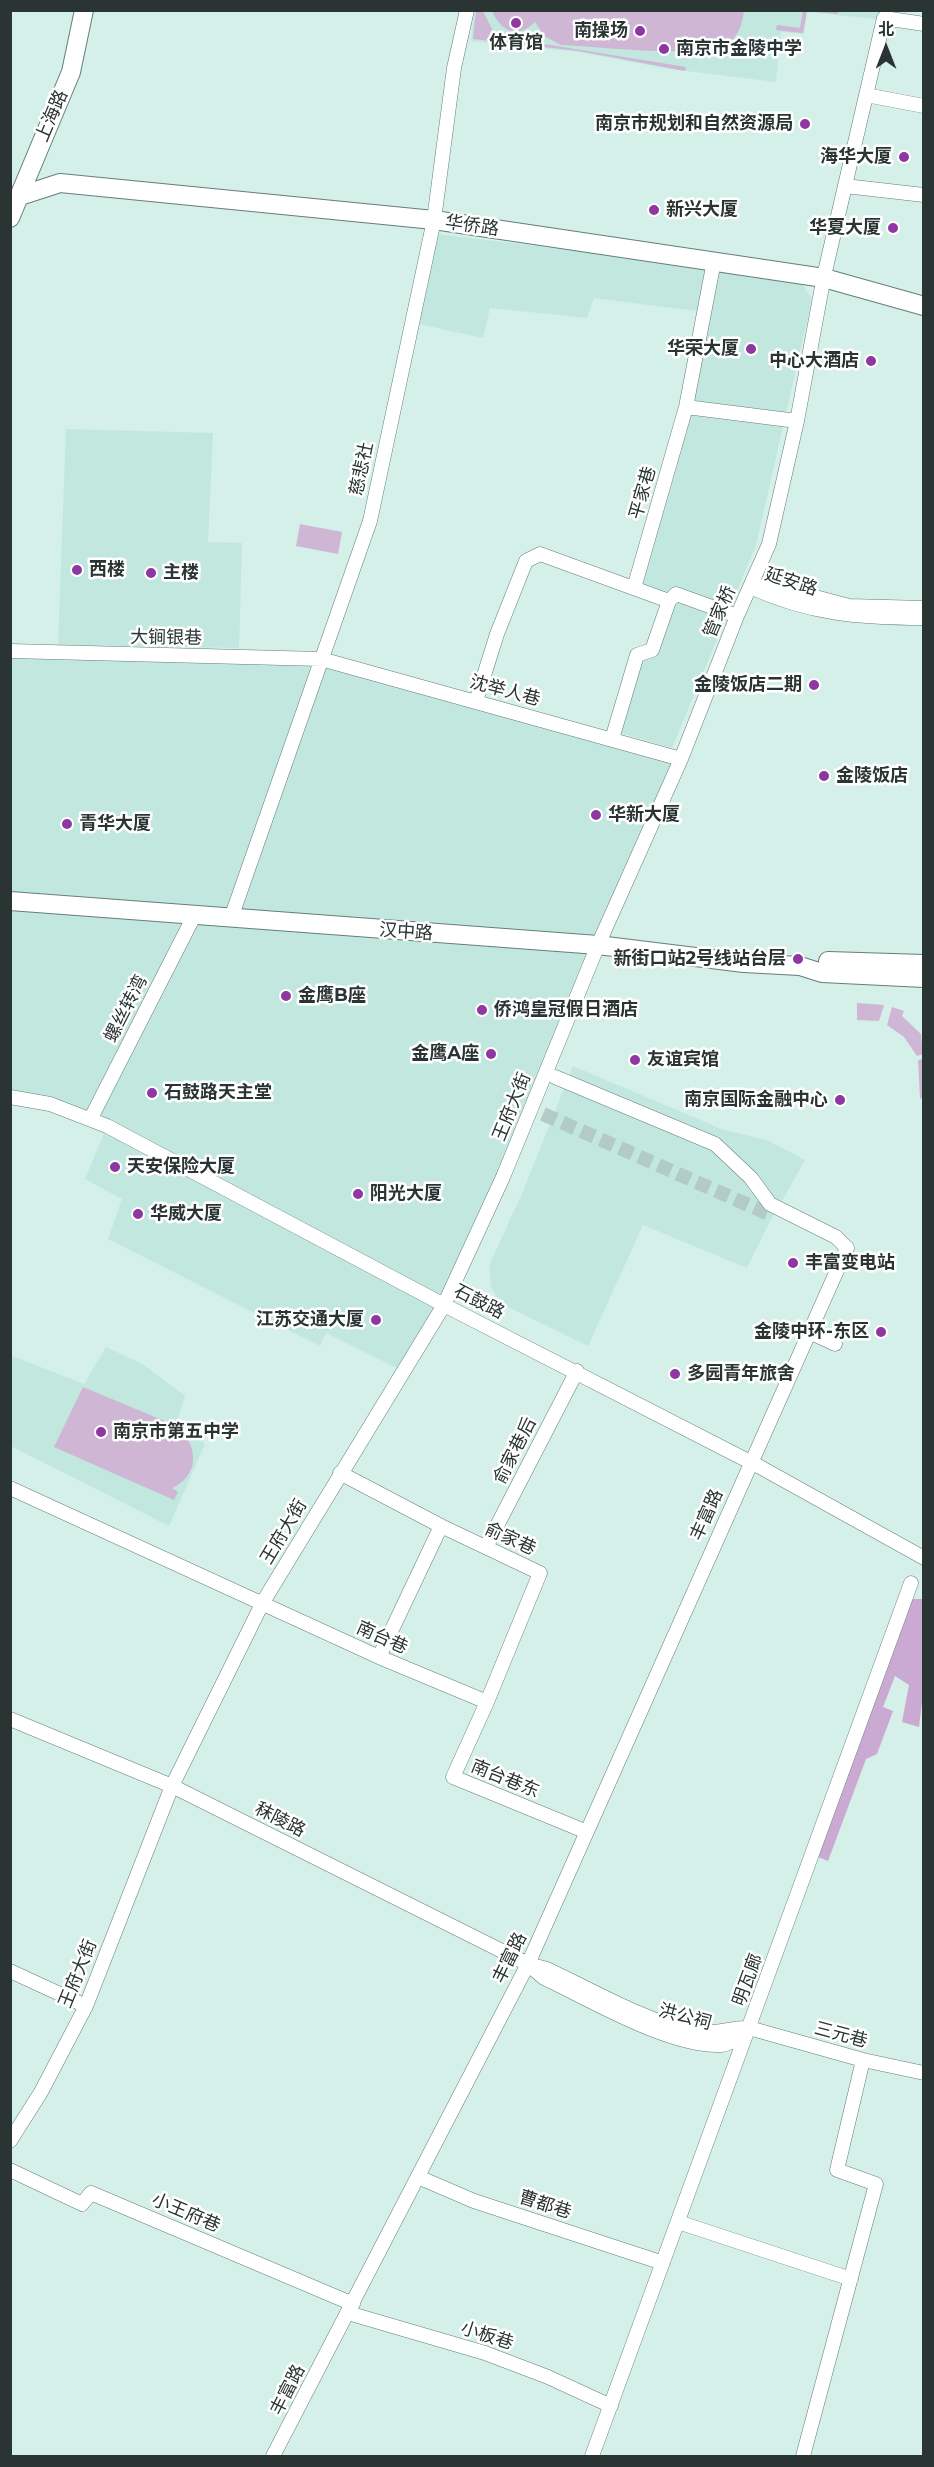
<!DOCTYPE html>
<meta charset="utf-8">
<style>
body{margin:0}
#map{position:relative;width:934px;height:2467px;overflow:hidden;background:#d4f0e9;font-family:Montserrat,"Noto Sans SC",sans-serif}
canvas{display:block}
.frame{position:absolute;inset:0;border:12px solid #2a3533;pointer-events:none}
.north{position:absolute;left:856px;top:18px;width:60px;height:60px;-webkit-text-stroke:4px #fff;paint-order:stroke;rotate:0deg;font-size:16px;font-weight:700;line-height:24px;text-align:center;color:#2a3533}
.north::after{content:'';display:block;margin:auto;width:21px;height:27px;background:#2a3533;clip-path:polygon(50% 0,100% 100%,50% 72%,0 100%)}
</style>
<div id="map">
<canvas width="934" height="2467"></canvas>
<div class="frame"></div>
<div class="north">北</div>
</div>
<script>
const ctx = document.querySelector('canvas').getContext('2d');
ctx.lineJoin = 'round';
function fill(path, color) { ctx.fillStyle = color; ctx.fill(path, 'evenodd'); }
function stroke(path, color, width, dash) { ctx.strokeStyle = color; ctx.lineWidth = width; ctx.lineCap = dash ? 'butt' : 'round'; ctx.setLineDash(dash || []); ctx.stroke(path); }
function label(font, color, halo, rows, align = 'center') {
  ctx.font = font + ' Montserrat,"Noto Sans SC",sans-serif'; ctx.lineWidth = 5; ctx.setLineDash([]); ctx.textBaseline = 'middle'; ctx.strokeStyle = halo; ctx.fillStyle = color; for (const [text, x, y, turn = 0] of rows) {
    ctx.save(); ctx.translate(x, y); ctx.rotate((+turn || 0) * Math.PI / 180); ctx.textAlign = isNaN(turn) ? turn : align; if (halo) ctx.strokeText(text, 0, 0); ctx.fillText(text, 0, 0); ctx.restore();
  }
}
const built = new Path2D(`
 M474,11h404l-1,8 -70,-7 -3,22 -23,-2 -5,50 -106,-13 -92,-17 -107,-11z
 M438,234l219,27 145,23 10,15 -56,246 -84,203 -58,-17 23,-76 15,-5 17,-49 -35,-13 70,-276 -110,-14 -7,20 -97,-10 -7,30 -64,-14z
 M66,429l147,4 -5,109 34,1 -3,105 -181,-3z
 M10,651l311,8 360,100 -178,418 -100,194 -77,-38 -6,13 -212,-107 14,-40 -37,-20 22,-53 -96,-29z
 M573,1066l151,64 43,10 38,20 -38,67 -20,41 -104,-43 -55,121 -88,-43 -9,-16 -2,-21 35,-77z
 M106,1347l38,18 41,31 -8,25 28,23 -36,82 -158,-80 -1,-91 74,29z`);
const green = new Path2D(`
 M803,10h35v4l-31,-3 -4,22 -27,-3 1,-5 23,3z
 M476,11h7l11,22 7,4 185,30 -1,4 -106,-20 -106,-12z
 M492,11v-1l252,1c-2,12 -4,24 -16,32 -25,17 -133,3 -167,2l-17,-9 -9,-14c-18,18 -34,9 -43,-11z
 M300,524l42,8 -4,22 -42,-8z
 M857,1003l27,2 -5,16 -22,-1z
 M892,1007l12,4 -2,5 19,18 2,20 -6,2 -13,-19 -17,-12z
 M923,1059v38l-3,2 -2,-39z
 M83,1387l96,40c19,20 21,48 -7,61l6,4 -4,8 -120,-53z`);
const forest = new Path2D(`
 M912,1599h11v95l-4,33 -17,-5 7,-37 -14,-9 -12,31 10,4 -16,43 -11,5 -38,102 -10,-4z`);
const minorTunnel = new Path2D(`
 M543,1114l228,101`);
const minor = new Path2D(`
 M866,95l58,11
 M845,186l79,9
 M714,261l-28,146 111,14
 M750,587c60,27 109,31 174,31
 M754,587l20,-1 75,20 75,2
 M634,588l52,-181
 M10,651l311,8 360,100
 M476,701l21,-67 29,-73 14,-7 129,47 7,-7 61,22
 M612,739l25,-84 15,-5 17,-49
 M231,918l139,-397 64,-301 20,-152 13,-58
 M10,1097l40,7 57,22 337,179 316,162 164,91
 M91,1118l103,-202
 M809,1332l26,12
 M340,1473l101,53 99,47 -53,129 -34,75 134,55
 M10,1488l369,169 108,45
 M486,1547l91,-176
 M379,1657l62,-131
 M10,1719l162,67 356,178 19,5c43,20 102,54 148,63 20,3 35,-5 54,-4l114,32 61,13
 M530,1966l14,12c47,22 125,69 177,67 11,-1 20,-9 27,-16
 M10,1971l76,35
 M10,2141l31,-49 45,-86 86,-220 91,-184 181,-297 59,-128 95,-232 83,-186 56,-143 32,-72 28,-123 27,-145 60,-258 40,6
 M10,2170l72,34 9,-11 262,111
 M418,2177l56,24 189,62
 M678,2222l173,57
 M348,2313l137,40 63,24 63,29
 M273,2456l255,-492 319,-716 -11,-11 -66,-33 -19,-26 -36,-34 -160,-67
 M592,2456l319,-873
 M803,2456l73,-272 -39,-14 26,-110`);
const major = new Path2D(`
 M17,197l43,-14 374,37 390,58 100,28
 M10,218l61,-146 13,-62
 M10,901l588,44 146,18 56,3 22,7 102,5
 M828,961l96,3`);
const markers = [
 [516,23,6,"#8e36a2"],
 [640,31,6,"#8e36a2"],
 [664,49,6,"#8e36a2"],
 [805,124,6,"#8e36a2"],
 [904,157,6,"#8e36a2"],
 [654,210,6,"#8e36a2"],
 [893,228,6,"#8e36a2"],
 [751,349,6,"#8e36a2"],
 [871,361,6,"#8e36a2"],
 [77,570,6,"#8e36a2"],
 [151,573,6,"#8e36a2"],
 [814,685,6,"#8e36a2"],
 [824,776,6,"#8e36a2"],
 [596,815,6,"#8e36a2"],
 [67,824,6,"#8e36a2"],
 [798,959,6,"#8e36a2"],
 [286,996,6,"#8e36a2"],
 [482,1010,6,"#8e36a2"],
 [491,1054,6,"#8e36a2"],
 [635,1060,6,"#8e36a2"],
 [152,1093,6,"#8e36a2"],
 [840,1100,6,"#8e36a2"],
 [115,1167,6,"#8e36a2"],
 [358,1194,6,"#8e36a2"],
 [138,1214,6,"#8e36a2"],
 [793,1263,6,"#8e36a2"],
 [376,1320,6,"#8e36a2"],
 [881,1332,6,"#8e36a2"],
 [675,1374,6,"#8e36a2"],
 [101,1432,6,"#8e36a2"]
];
const poiNames = [
 ["南操场",628,31,"right"],
 ["体育馆",516,43,"center"],
 ["南京市金陵中学",676,49],
 ["南京市规划和自然资源局",793,124,"right"],
 ["海华大厦",892,157,"right"],
 ["新兴大厦",666,210],
 ["华夏大厦",881,228,"right"],
 ["华荣大厦",739,349,"right"],
 ["中心大酒店",859,361,"right"],
 ["西楼",89,570],
 ["主楼",163,573],
 ["金陵饭店二期",802,685,"right"],
 ["金陵饭店",836,776],
 ["华新大厦",608,815],
 ["青华大厦",79,824],
 ["新街口站2号线站台层",786,959,"right"],
 ["金鹰B座",298,996],
 ["侨鸿皇冠假日酒店",494,1010],
 ["金鹰A座",479,1054,"right"],
 ["友谊宾馆",647,1060],
 ["石鼓路天主堂",164,1093],
 ["南京国际金融中心",828,1100,"right"],
 ["天安保险大厦",127,1167],
 ["阳光大厦",370,1194],
 ["华威大厦",150,1214],
 ["丰富变电站",805,1263],
 ["江苏交通大厦",364,1320,"right"],
 ["金陵中环-东区",869,1332,"right"],
 ["多园青年旅舍",687,1374],
 ["南京市第五中学",113,1432]
];
const streetNames = [
 ["上海路",52,116,-67],
 ["华侨路",472,226,8],
 ["慈悲社",362,469,-78],
 ["平家巷",643,493,-74],
 ["延安路",791,582,18],
 ["管家桥",720,612,-67],
 ["大锏银巷",166,638,1],
 ["沈举人巷",505,691,15],
 ["汉中路",406,932,4],
 ["螺丝转湾",126,1009,-63],
 ["王府大街",512,1107,-68],
 ["石鼓路",479,1302,27],
 ["俞家巷后",515,1451,-63],
 ["丰富路",707,1515,-66],
 ["王府大街",284,1532,-59],
 ["俞家巷",510,1539,25],
 ["南台巷",382,1638,24],
 ["南台巷东",505,1779,22],
 ["秣陵路",280,1820,27],
 ["丰富路",510,1958,-64],
 ["王府大街",78,1974,-68],
 ["明瓦廊",748,1980,-70],
 ["洪公祠",685,2017,15],
 ["三元巷",841,2035,15],
 ["曹都巷",545,2205,18],
 ["小王府巷",186,2213,23],
 ["小板巷",487,2336,18],
 ["丰富路",288,2390,-63]
];
fill(built, '#c2e7de');
fill(green, '#cfb6d5');
fill(forest, '#caa9d2');
stroke(minorTunnel, '#b2cbc5', 14, [14, 7]);
stroke(minor, '#657e79', 15);
stroke(major, '#657e79', 20);
stroke(minor, '#fff', 14);
stroke(major, '#fff', 18);
for (const [x, y, r, color] of markers) { const dot = new Path2D(); dot.arc(x, y, r, 0, 2 * Math.PI); ctx.fillStyle = color; ctx.fill(dot); stroke(dot, '#fff', 2); }
label('bold 18px', '#2a3533', '#fff', poiNames, 'left');
label('18px', '#2a3533', '#fff', streetNames);
</script>
